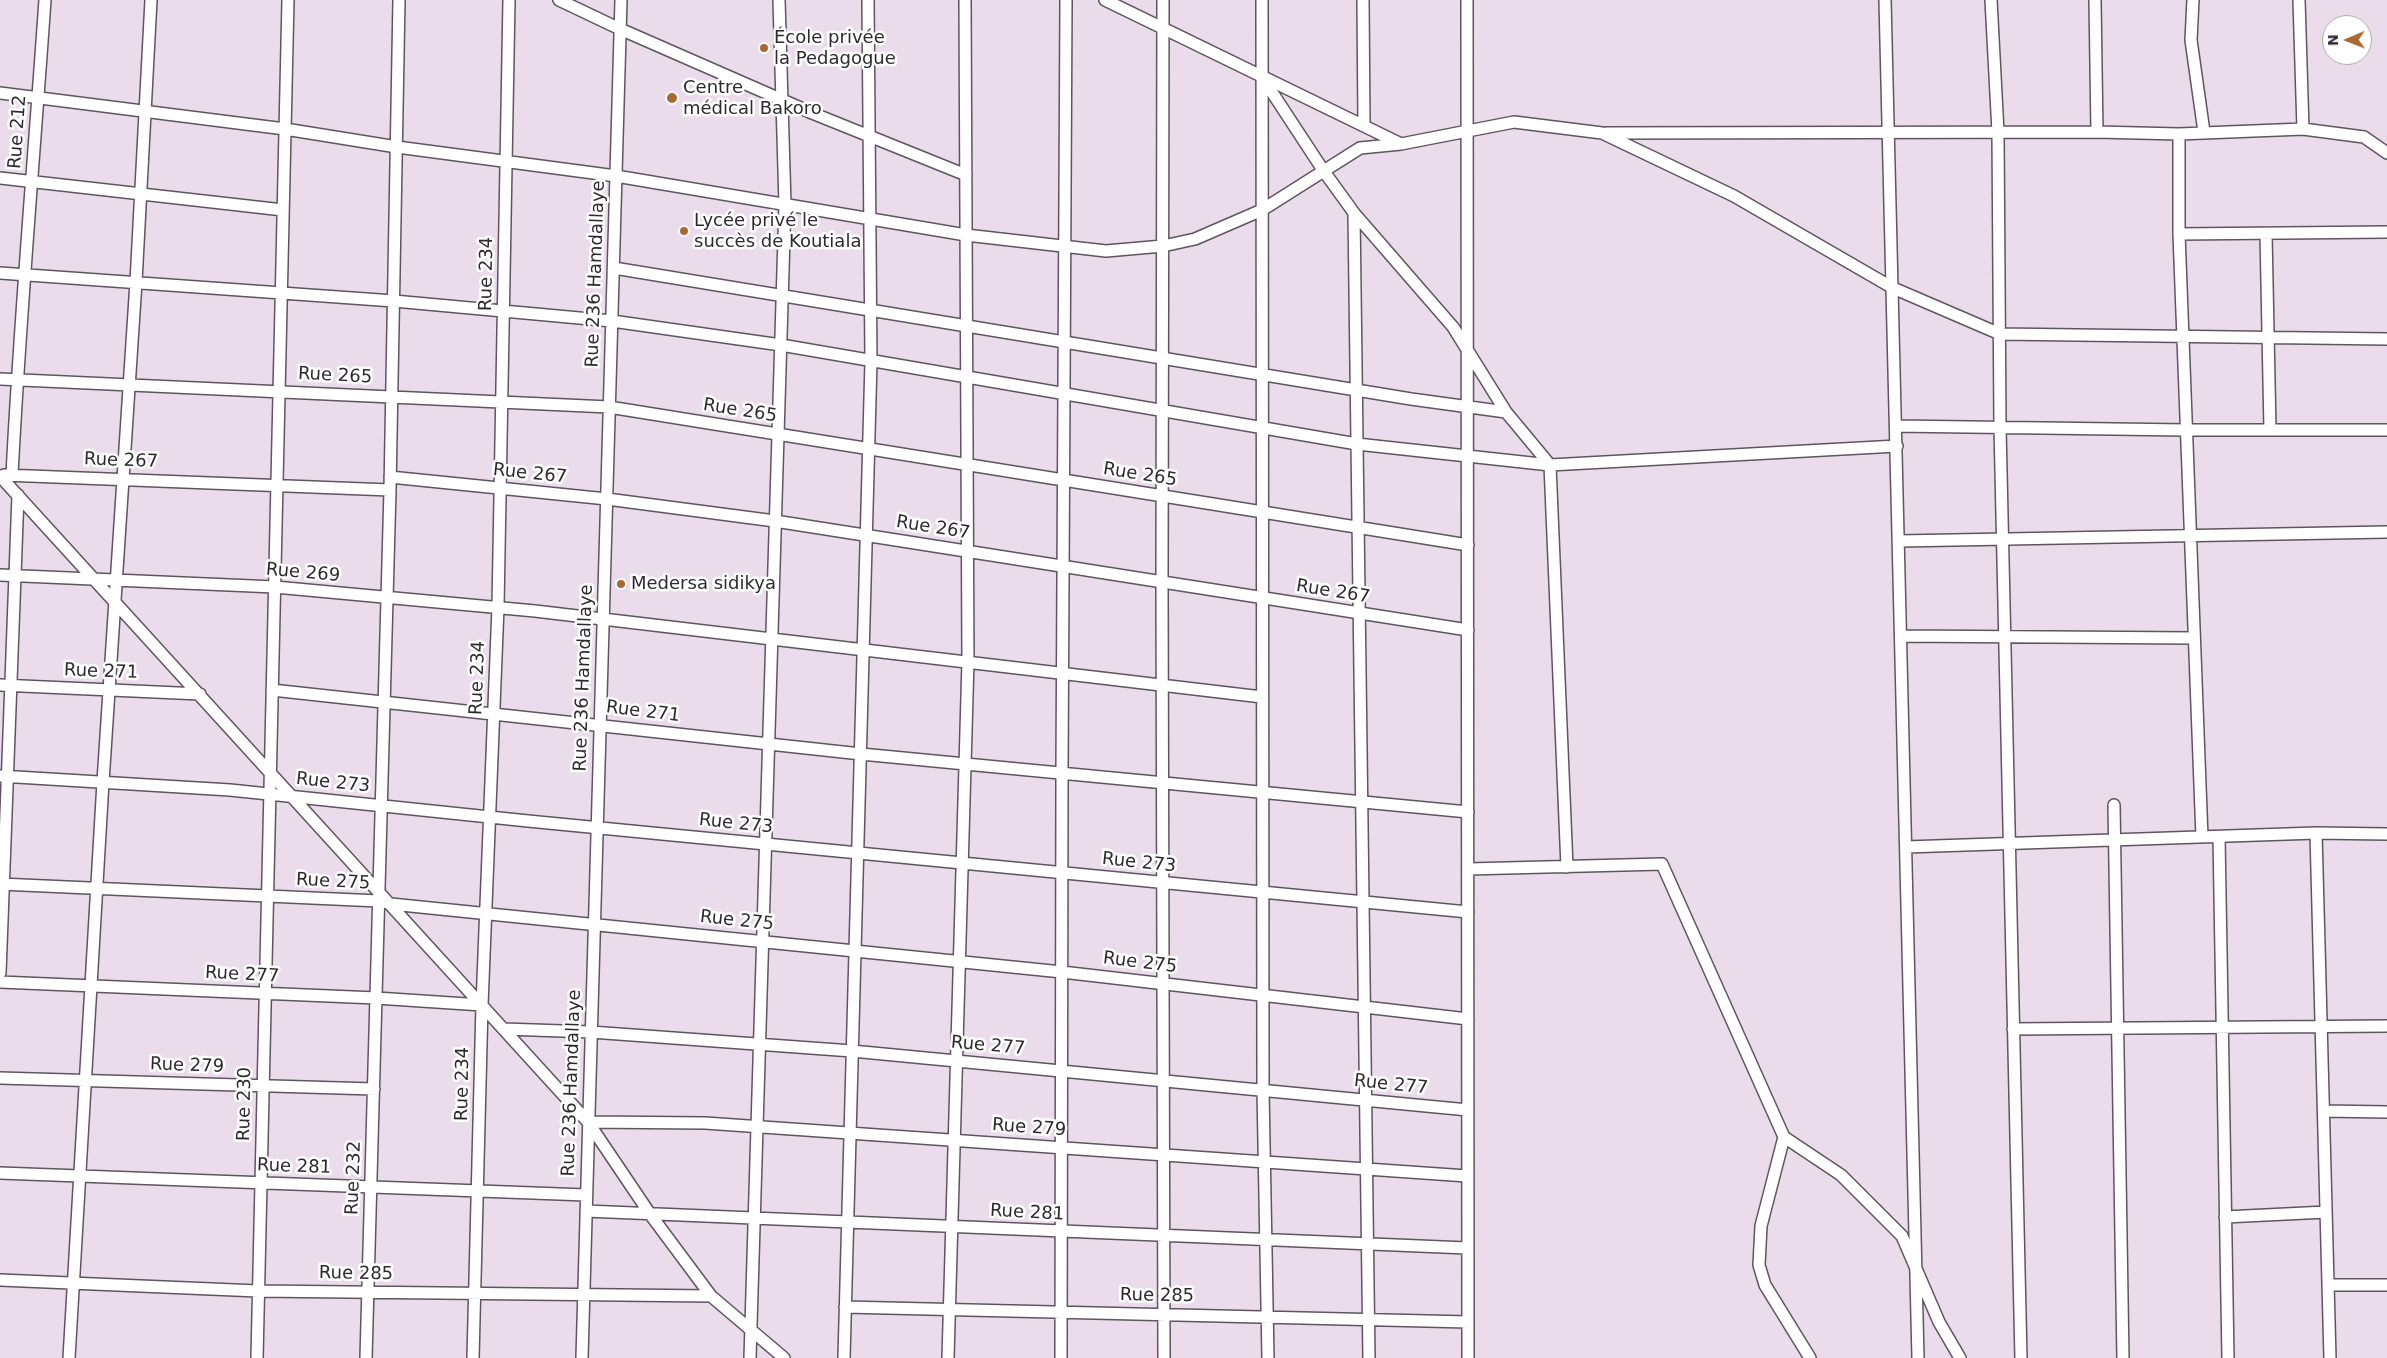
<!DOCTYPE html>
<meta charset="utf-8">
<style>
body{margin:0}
#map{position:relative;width:2387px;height:1358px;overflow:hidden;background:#ebdcec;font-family:"DejaVu Sans",sans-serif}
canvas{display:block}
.north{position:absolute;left:2322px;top:15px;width:50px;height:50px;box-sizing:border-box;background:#fff;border:1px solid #aba9ac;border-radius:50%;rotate:269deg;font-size:14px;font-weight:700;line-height:20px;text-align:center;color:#2e292f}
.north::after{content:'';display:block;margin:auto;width:18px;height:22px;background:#a96932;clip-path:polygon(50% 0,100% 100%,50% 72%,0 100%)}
</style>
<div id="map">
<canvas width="2387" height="1358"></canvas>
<div class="north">N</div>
</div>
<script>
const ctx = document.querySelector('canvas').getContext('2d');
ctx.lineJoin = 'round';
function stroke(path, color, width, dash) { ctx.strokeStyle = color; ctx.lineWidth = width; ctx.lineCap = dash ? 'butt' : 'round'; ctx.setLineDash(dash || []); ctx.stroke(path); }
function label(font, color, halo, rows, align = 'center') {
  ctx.font = font + ' "DejaVu Sans",sans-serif'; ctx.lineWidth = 5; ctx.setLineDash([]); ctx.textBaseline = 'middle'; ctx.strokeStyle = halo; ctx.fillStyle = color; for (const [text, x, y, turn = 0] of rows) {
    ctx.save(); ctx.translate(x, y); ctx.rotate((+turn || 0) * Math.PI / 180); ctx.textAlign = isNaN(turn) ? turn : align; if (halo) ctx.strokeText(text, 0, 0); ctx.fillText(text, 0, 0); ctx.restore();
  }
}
const minor = new Path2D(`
 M559,0l61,29 192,84 154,62
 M1105,0l296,144
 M1163,0l-1,582 2,776
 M1262,0l1,1090 5,268
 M1363,0l1,126
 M1467,0l1,1358
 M1885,0l33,1358
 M1991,0l7,132 2,295 21,931
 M2095,0l2,132
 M2193,0l-2,40 13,92
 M2299,0l4,129
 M1262,77l61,93 31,43 99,114 53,85 44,53 17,402
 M0,93l285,36 112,18 219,29 350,59 140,16 57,-5 32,-7 67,-29 98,-62 41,-4 113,-22 88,11 132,63 159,92 107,46 387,5
 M1606,133l491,-1 82,2 124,-5 61,8 23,16
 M2179,134v100l23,603
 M0,178l283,32
 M1354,213l15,1145
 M2179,234l208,-2
 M2266,234l4,196
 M614,268l797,131 95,13
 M0,273l394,28 218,20 169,24 576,99 193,21 347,-19
 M0,379l609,28 859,138
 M1896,426l290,4h201
 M4,475l386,15
 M12,475c8,-159 22,-317 33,-475
 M0,476l588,646 62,92 61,82 73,62
 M390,477l217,22 168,22 693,109
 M1899,541l488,-9
 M0,575l275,12 260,24 727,86
 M1901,636l293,2
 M0,685l200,9
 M272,690l589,64 607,58
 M0,776l230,14 298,31 940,91
 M2114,805l9,553
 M2316,833l14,525
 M2219,837l9,521
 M1906,847l410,-14 71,1
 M1468,869l194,-5 122,273 57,38 61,61 37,86 21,36
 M0,884l379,17 12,3 671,68 406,47
 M0,973l18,-478
 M0,982l376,16 106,7
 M504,1029l87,3 261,19 616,59
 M2013,1029l374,-3
 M0,1078l374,11
 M2324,1111l63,1
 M588,1122l117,1 762,53
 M1784,1137l-23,89 -2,39 6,20 45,73
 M0,1173l586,22
 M586,1211l881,37
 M2225,1217l101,-5
 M0,1280l258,11 453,5
 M2328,1285h59
 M845,1307l623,15
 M69,1358l34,-576 33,-500 15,-282
 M257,1358l31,-1358
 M366,1358l24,-868 9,-490
 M473,1358l9,-353 16,-398 11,-607
 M582,1358l39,-1358
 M750,1358l35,-1154 -6,-204
 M844,1358l27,-997 -3,-361
 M948,1358l20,-697 -3,-661
 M1061,1358l1,-585 4,-773`);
const markers = [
 [764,48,5,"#a96932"],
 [672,98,6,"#a96932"],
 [684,231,5,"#a96932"],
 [621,584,5,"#a96932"]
];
const poiNames = [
 ["École privée",774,38],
 ["la Pedagogue",774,59],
 ["Centre",683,88],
 ["médical Bakoro",683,109],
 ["Lycée privé le",694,221],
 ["succès de Koutiala",694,242],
 ["Medersa sidikya",631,584]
];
const streetNames = [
 ["Rue 212",18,132,-86],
 ["Rue 234",487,274,-89],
 ["Rue 236 Hamdallaye",596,274,-88],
 ["Rue 265",335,376,3],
 ["Rue 265",740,411,9],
 ["Rue 267",121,461,2],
 ["Rue 267",530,474,6],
 ["Rue 265",1140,475,9],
 ["Rue 267",933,528,9],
 ["Rue 269",303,573,5],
 ["Rue 267",1333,592,9],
 ["Rue 271",101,672,2],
 ["Rue 234",478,678,-88],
 ["Rue 236 Hamdallaye",584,678,-88],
 ["Rue 271",643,712,7],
 ["Rue 273",333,783,6],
 ["Rue 273",736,824,6],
 ["Rue 273",1139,863,6],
 ["Rue 275",333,882,3],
 ["Rue 275",737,921,6],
 ["Rue 275",1140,963,7],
 ["Rue 277",242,975,3],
 ["Rue 277",988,1046,5],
 ["Rue 279",187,1066,2],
 ["Rue 236 Hamdallaye",572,1083,-88],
 ["Rue 234",463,1084,-89],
 ["Rue 277",1391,1085,6],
 ["Rue 230",245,1104,-89],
 ["Rue 279",1029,1128,4],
 ["Rue 281",294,1167,2],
 ["Rue 232",354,1178,-88],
 ["Rue 281",1027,1213,3],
 ["Rue 285",356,1274,1],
 ["Rue 285",1157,1296,1]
];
stroke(minor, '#605461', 14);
stroke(minor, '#fff', 11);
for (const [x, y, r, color] of markers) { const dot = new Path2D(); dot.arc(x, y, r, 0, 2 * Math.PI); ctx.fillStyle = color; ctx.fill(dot); stroke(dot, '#fff', 2); }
label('18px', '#2e292f', '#fff', poiNames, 'left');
label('18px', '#2e292f', '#fff', streetNames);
</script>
